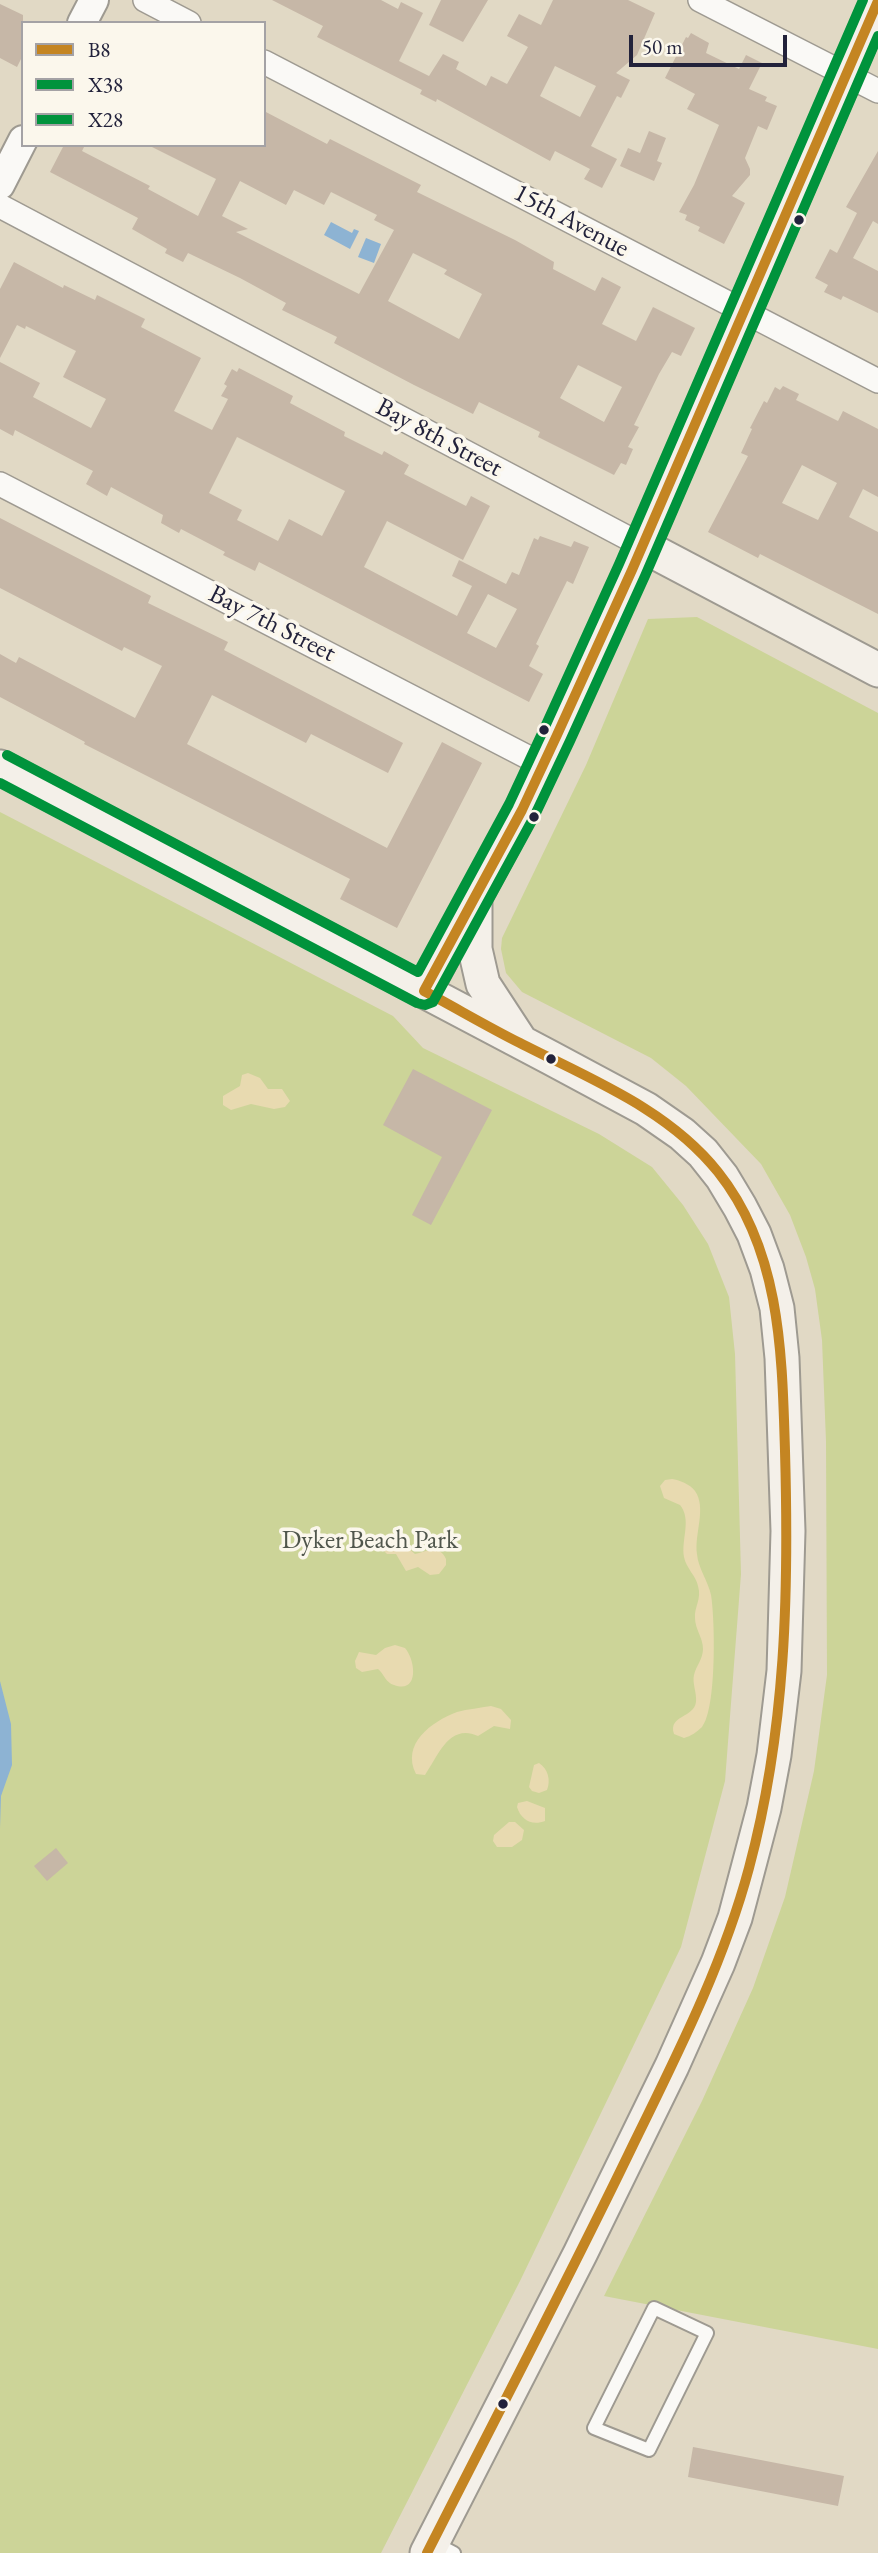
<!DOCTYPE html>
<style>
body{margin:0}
#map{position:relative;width:878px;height:2553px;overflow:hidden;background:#e1d9c5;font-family:"EB Garamond",serif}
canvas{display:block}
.legend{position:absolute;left:21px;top:21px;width:245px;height:126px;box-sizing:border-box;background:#fbf7ec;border:2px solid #a4a2a5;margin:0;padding:9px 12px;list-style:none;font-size:21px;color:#22223b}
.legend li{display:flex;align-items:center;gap:14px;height:35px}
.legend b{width:35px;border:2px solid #a4a2a5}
.scale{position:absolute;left:629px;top:35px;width:158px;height:32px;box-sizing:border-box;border:4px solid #22223b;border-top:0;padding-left:9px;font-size:21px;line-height:24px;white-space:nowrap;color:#22223b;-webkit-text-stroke:5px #fbf7ec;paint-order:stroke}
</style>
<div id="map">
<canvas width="878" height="2553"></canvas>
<ul class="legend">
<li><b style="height:9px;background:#c48522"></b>B8</li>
<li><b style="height:9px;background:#00933c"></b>X38</li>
<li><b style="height:9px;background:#00933c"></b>X28</li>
</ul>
<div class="scale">50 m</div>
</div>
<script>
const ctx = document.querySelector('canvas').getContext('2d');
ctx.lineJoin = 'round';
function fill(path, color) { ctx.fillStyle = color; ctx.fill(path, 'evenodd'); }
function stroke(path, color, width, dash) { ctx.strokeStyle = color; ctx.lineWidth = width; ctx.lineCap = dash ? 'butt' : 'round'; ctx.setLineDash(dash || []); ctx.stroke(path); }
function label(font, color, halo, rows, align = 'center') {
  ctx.font = font + ' "EB Garamond",serif'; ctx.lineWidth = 7; ctx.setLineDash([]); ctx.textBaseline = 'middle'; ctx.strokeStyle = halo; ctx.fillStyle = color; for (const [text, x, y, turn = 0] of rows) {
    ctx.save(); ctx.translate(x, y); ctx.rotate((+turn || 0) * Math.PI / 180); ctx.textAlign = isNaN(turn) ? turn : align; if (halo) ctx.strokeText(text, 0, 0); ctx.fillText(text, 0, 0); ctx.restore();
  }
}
const green = new Path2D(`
 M697,617l181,96v1636l-274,-53 98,-195 51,-113 32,-91 29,-126 13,-96 -1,-234 -4,-101 -7,-51 -9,-32 -16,-42 -29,-51 -75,-78 -35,-28 -129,-66 -16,-19 -5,-24 1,-11 84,-173 62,-146z
 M0,812l393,204 30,32 176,86 53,33 31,38 25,39 21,53 6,57 6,220 -16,207 -44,166 -161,334 -139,272h-381z`);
const sand = new Path2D(`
 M248,1073l12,5 8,11h14l8,12 -5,6 -11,2 -23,-5 -20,6 -8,-5v-9l17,-10 2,-11z
 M672,1479c7,1 18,5 23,12 12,17 -1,43 2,63 1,14 11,27 14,41 4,23 6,114 -9,132 -5,5 -11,9 -18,11l-10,-4c-6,-19 20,-16 22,-32 1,-9 -4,-19 -2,-27 2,-9 9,-16 9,-26 0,-11 -8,-20 -8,-31 -1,-11 7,-19 3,-32 -2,-10 -12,-18 -14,-29 -3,-18 8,-37 -4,-52l-16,-7 -4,-12 5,-6z
 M392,1533l11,4 5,11 7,6c13,-3 24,-10 31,5v6l-7,9 -9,1 -12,-8 -12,4 -10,-17h-9l-6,-6 1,-8z
 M395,1645l10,3c11,13 14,46 -11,37 -8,-2 -10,-11 -16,-16l-16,3 -6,-4 -1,-7 4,-9 17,3 9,-7z
 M491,1706l10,3 10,11 -1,9 -16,-3 -16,10c-29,-13 -40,20 -53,39l-9,-1c-15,-30 15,-52 41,-62 11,-3 23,-4 34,-6z
 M539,1763c9,6 12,17 8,27l-8,3 -7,-2 -3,-4 5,-22z
 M527,1801l18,7v13c-13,5 -24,-1 -28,-14l1,-4z
 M509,1822h6l9,8 -2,10 -10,7h-15l-4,-6 1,-6z`);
const water = new Path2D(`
 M331,222l21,11 2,-4 5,2 -9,18 -26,-14z
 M366,238l15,6 -7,19 -16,-6z
 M0,1681l11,43 1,41 -11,31 -1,32z`);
const building = new Path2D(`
 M272,0h109l17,9 3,-7 22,11 -24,48 30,15 14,-22 16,8 -3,7 30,17 5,-10 16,8 21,-37 -21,-11 12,-22 22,11 12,-25h75l27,13 -18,42 -21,18 14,7 -9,18 -4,-2 -26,50 26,13 -15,29 -18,-9 6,-10 -35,-18 -5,10 -113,-62 -1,3 -16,-8 2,-4 -105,-53 6,-11zM555,66l41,20 -16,31 -40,-21z
 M441,0h47l-25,42 -34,-17z
 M0,4l23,11v40l-6,12 -17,-9z
 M691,33l18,10 -3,10 33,16 7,-14 16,8 -13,26 18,8 -2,4 12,5 -10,24 -9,-4 -13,32 5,11v6l-18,21 13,7 -21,41 -26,-13 2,-4 -15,-7 2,-5 -8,-3 15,-27 25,-60 -32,-16 8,-15 -30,-16 21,-41 2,1z
 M264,111l63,33 3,-5 91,46 -4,7 98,48 39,22 -1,7 42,22 7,-14 19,10 -19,37 34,17 17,-34 42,21 -14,28 -9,-4 -13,22 -25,51 5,2 -11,20 5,2 -7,16 -5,-2 -7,12 -76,-38 2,-5 -61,-30 -6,12 -59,-29 -80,-42 3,-6 -55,-27 4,-7 -46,-25 -52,-25 -5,9 -18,-9 2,-4 -35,-20 6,-11 -88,-46 14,-27h21l-3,6 68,35 -2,3 50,27 18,-37 -68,-34h116zM240,181l46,24 8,-15 30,15 7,-13 46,23 -3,5 20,10 -35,64 -123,-62 12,-3 -26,-13zM413,253l34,17 -3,4 38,20 -23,45 -71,-38zM578,365l44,22 -18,35 -44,-24z
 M649,131l17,7 -9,23 5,2 -8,18 -34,-15 8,-18 12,5z
 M878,151v73l-5,-3 -20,37 25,13v42l-35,-17 -2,4 -17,-8 4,-7 -13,-7 15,-29 7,4 20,-40 -11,-6z
 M14,262l49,26 1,-3 31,15 2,-5 48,24 -4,8 60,31 -27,53 38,19 16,-31 -7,-3 6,-10 -3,-2 8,-15 5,3 2,-4 54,28 -3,7 55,29 -1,4 38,19 2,-4 25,14 -5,9 62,32 5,-10 19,10 -27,54 -76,-39 -23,46 93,49 15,-30 -20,-10 7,-16 47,24 6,-12 7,3 15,-37 4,2 2,-4 31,11 3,-6 15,6 -16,37 -6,-3 -31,63 3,2 -10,20 14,8 -14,28 -270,-140 -4,9 -32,-16 2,-3 -44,-23 -2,4 -18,-10 2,-8 -52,-28 -4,9 -21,-12 7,-13 -78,-41 -2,6 -13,-7v-67l40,21 -7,14 58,31 15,-29 -43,-22 13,-26 -50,-25 -1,3 -8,-4 -17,33v-69zM237,437l108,54 -23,45 -33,-17 -11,22 -41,-21 5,-10 -33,-17zM488,594l29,15 -21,39 -29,-15z
 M783,386l16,8 -3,6 42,21 5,-10 35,18v68l-15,-8 -14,28 29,15v82l-118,-60 -2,4 -50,-26 40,-76 -7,-3 11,-24 -2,-1 14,-27 3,2 8,-16 5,3zM802,465l35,18 -19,37 -36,-17z
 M0,518l151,78 -3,7 80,39 -4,8 179,93 -15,30 -77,-39 -5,9 -94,-48 -25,49 200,104 55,-106 40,21 -85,165 -57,-29 10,-20 -266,-135 1,-2 -85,-45v-43l16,9 3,-6 116,61 27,-52 -38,-19 -2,4 -122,-63z
 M413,1069l79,41 -61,115 -19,-10 30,-58 -59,-32z
 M56,1848l12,15 -21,18 -13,-15z
 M693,2447l151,29 -6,30 -150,-29z`);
const service = new Path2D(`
 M654,2308l53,25 -58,117 -55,-22z
 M433,2542l21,11`);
const minor = new Path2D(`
 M145,0l44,23
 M700,0l178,91
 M264,62l614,319
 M0,206l643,340
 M0,484l543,281`);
const tertiary = new Path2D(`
 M82,23l12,-23
 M0,185l23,-45`);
const secondary = new Path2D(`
 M643,546l235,124
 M0,767l551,291 95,51 36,25 21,19 19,24 18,30 14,27 13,35 10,39 5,50 6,173 -4,140 -10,84 -10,53 -29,110 -17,45 -46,103 -92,188 -153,299
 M475,902v47l8,35 36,55
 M424,991l98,-181 35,-75 75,-165 246,-569`);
const bus1 = new Path2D(`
 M427,2553c69,-136 140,-271 206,-408 44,-90 90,-180 116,-277 37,-138 40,-276 36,-417 -3,-97 -4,-200 -67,-279 -50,-63 -128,-93 -198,-129 -32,-16 -64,-35 -96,-52l98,-181 35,-75 75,-165 246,-569`);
const bus2 = new Path2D(`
 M0,783l417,220 8,2 8,-3 101,-185 36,-76 75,-165 233,-540`);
const bus3 = new Path2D(`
 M7,755l411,217 91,-168 35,-75 75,-165 244,-564`);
const markers = [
 [799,220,6,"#22223b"],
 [544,730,6,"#22223b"],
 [534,817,6,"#22223b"],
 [551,1059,6,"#22223b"],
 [503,2404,6,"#22223b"]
];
const streetNames = [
 ["15th Avenue",571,221,28],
 ["Bay 8th Street",439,438,28],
 ["Bay 7th Street",272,624,27]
];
const parkNames = [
 ["Dyker Beach Park",370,1541]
];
fill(green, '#ccd498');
fill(sand, '#e8dab0');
fill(water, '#8db3d3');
fill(building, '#c6b7a7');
stroke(service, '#9e9a91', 16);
stroke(minor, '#9e9a91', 26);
stroke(tertiary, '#9e9a91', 32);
stroke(secondary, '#9e9a91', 37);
stroke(service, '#faf9f6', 12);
stroke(minor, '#faf9f6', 23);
stroke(tertiary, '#faf9f6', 28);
stroke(secondary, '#f4f0e9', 33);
stroke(bus1, '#c48522', 10);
stroke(bus2, '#00933c', 10);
stroke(bus3, '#00933c', 10);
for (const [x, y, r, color] of markers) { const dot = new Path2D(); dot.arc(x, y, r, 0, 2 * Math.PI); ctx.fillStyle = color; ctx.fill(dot); stroke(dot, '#fbf7ec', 2.5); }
label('26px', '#22223b', '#fbf7ec', streetNames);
label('26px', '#50564c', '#fbf7ec', parkNames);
</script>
